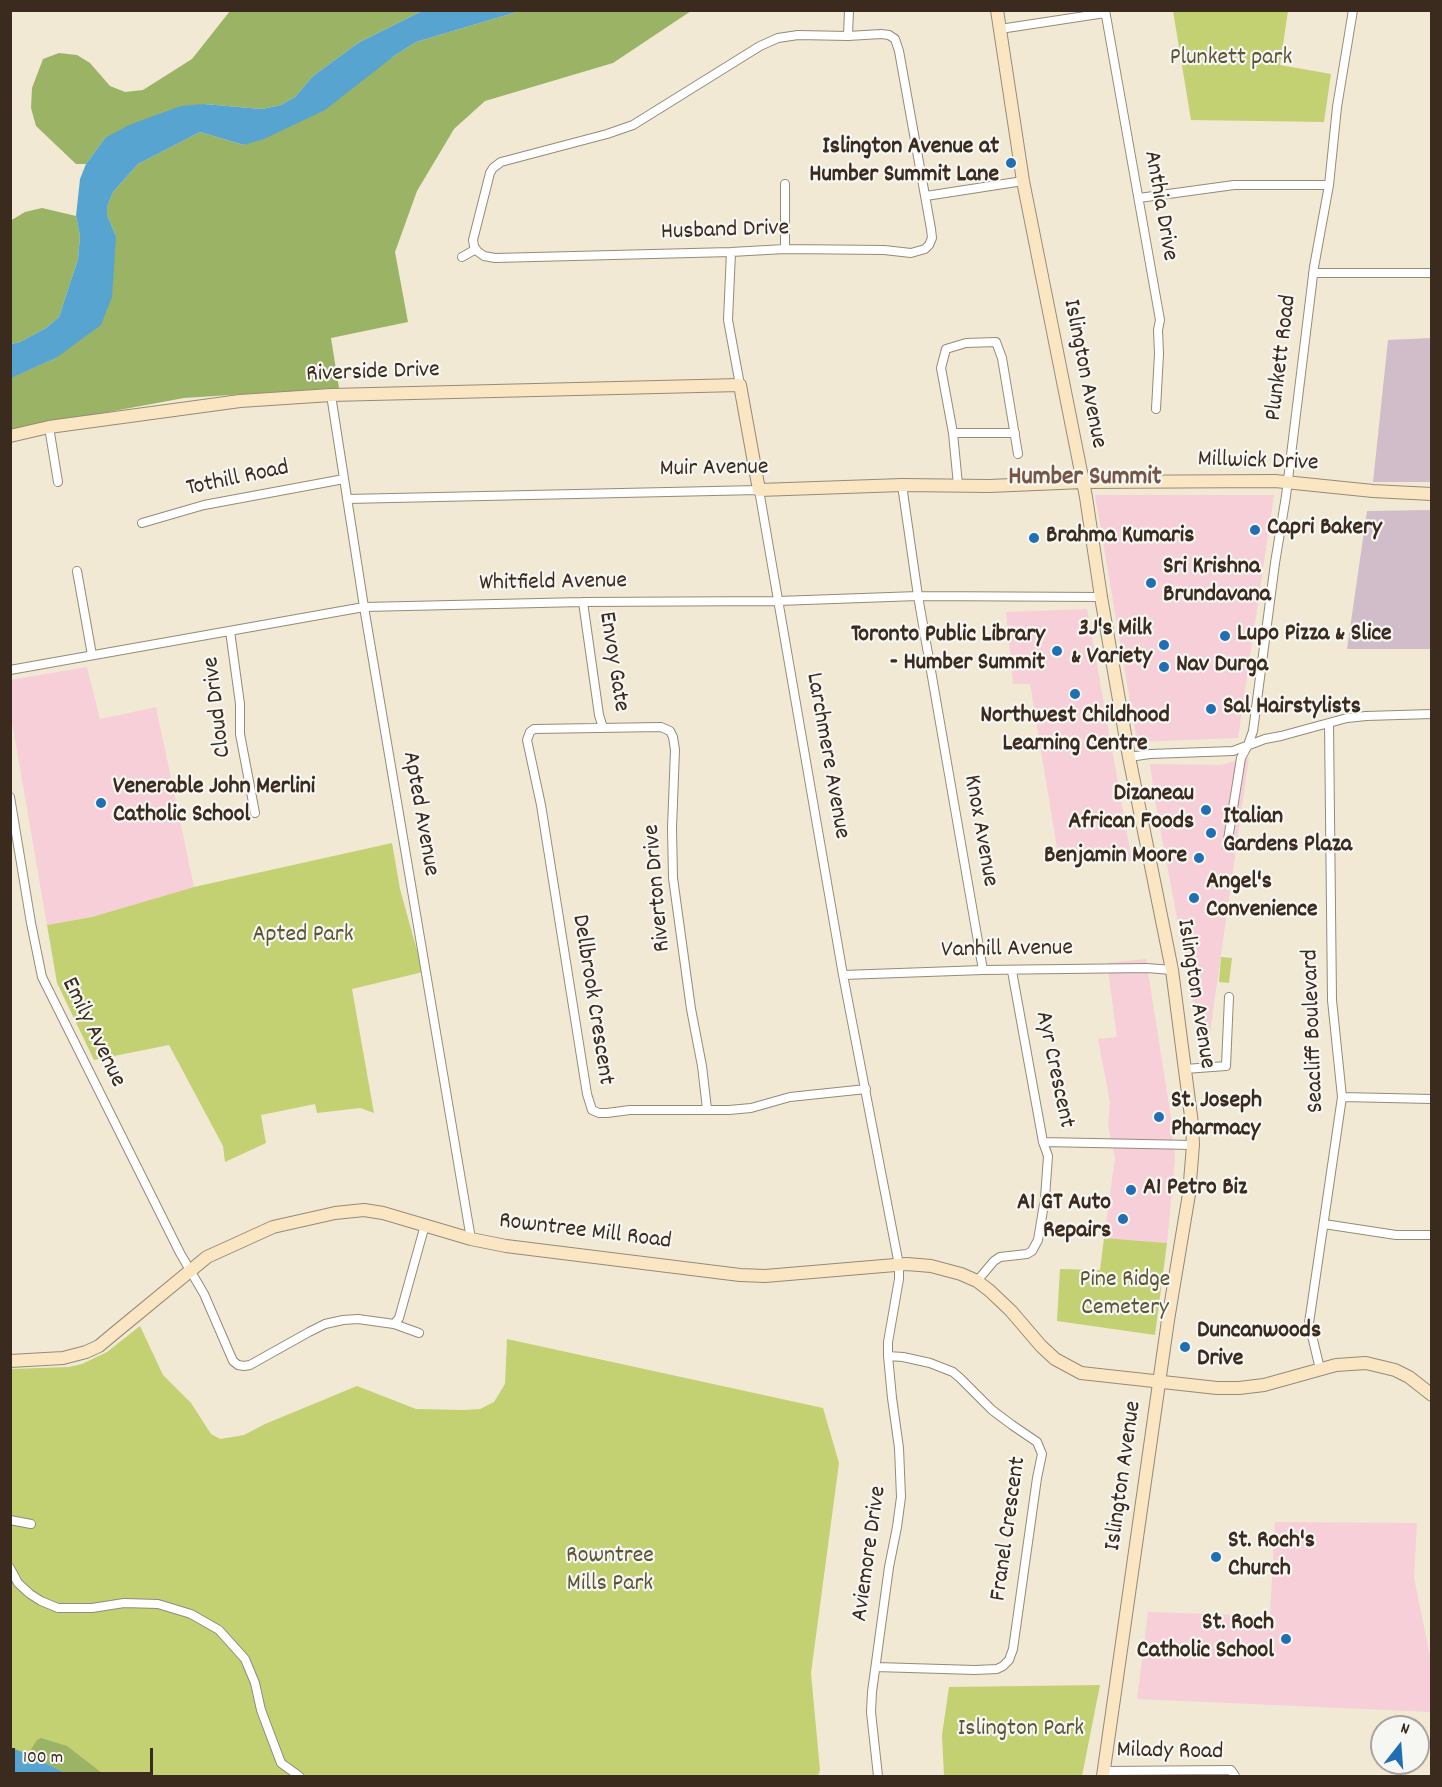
<!DOCTYPE html>
<html>
<head>
<meta charset="utf-8">
<style>
	body { margin:0 }
	#map { position:relative; width:1442px; height:1787px; overflow:hidden; background:#f1e9d4; font-family:Dekko,sans-serif }
	canvas { display:block }
	.frame { position:absolute; inset:0; border:12px solid #3b2a1e; pointer-events:none }
	.north { position:absolute; left:1370px; top:1715px; width:60px; height:60px; box-sizing:border-box; background:#f6f6f2; border:2px solid #aba49d; border-radius:50%; rotate:17deg; font-size:16px; font-weight:700; line-height:24px; text-align:center; color:#3b2a1e }
	.north::after { content:''; display:block; margin:auto; width:21px; height:27px; background:#1f6fb2; clip-path:polygon(50% 0,100% 100%,50% 72%,0 100%) }
	.scale { position:absolute; left:12px; top:1748px; width:141px; height:27px; box-sizing:border-box; border:3px solid #3b2a1e; border-top:0; padding-left:8px; font-size:18px; line-height:21px; white-space:nowrap; color:#3b2a1e; -webkit-text-stroke:4px #f6f6f2; paint-order:stroke }
</style>
</head>
<body>
<div id="map">
<canvas width="1442" height="1787"></canvas>
<div class="frame"></div>
<div class="north">N</div>
<div class="scale">100 m</div>
</div>
<script>
const context = document.querySelector('canvas').getContext('2d');
context.lineJoin = 'round';
function fill(path, color) { context.fillStyle = color; context.fill(path, 'evenodd'); }
const shape = rows => new Path2D(rows.map(r => 'M' + r).join(''));
function stroke(path, color, width, dash) { context.strokeStyle = color; context.lineWidth = width; context.lineCap = dash ? 'butt' : 'round'; context.setLineDash(dash || []); context.stroke(path); }
function write(font, color, halo, rows, align = 'center') {
  context.font = font + ' Dekko,sans-serif'; context.lineWidth = 4.5; context.setLineDash([]); context.textBaseline = 'middle'; context.strokeStyle = halo; context.fillStyle = color; for (const [text, x, y, turn = 0] of rows) {
    context.save(); context.translate(x, y); context.rotate((+turn || 0) * Math.PI / 180); context.textAlign = isNaN(turn) ? turn : align; if (halo) context.strokeText(text, 0, 0); context.fillText(text, 0, 0); context.restore();
  }
}
fill(shape([
	[1095,495,1274,495,1238,738,1137,742],
	[1087,609,1132,861,1059,860,1030,684,1013,684,1006,612],
	[87,667,100,719,156,707,194,887,92,917,47,925,11,716,10,680],
	[1249,757,1208,1047,1201,1046,1156,806,1150,764,1221,765],
	[1146,959,1172,1124,1175,1159,1167,1243,1104,1238,1115,1158,1108,1125,1110,1102,1098,1039,1117,1037,1107,963],
	[1275,1522,1417,1523,1414,1578,1431,1661,1431,1712,1137,1699,1148,1612,1270,1616]
]), '#f6cfd8');
fill(shape([
	[1431,338,1431,482,1373,482,1388,340],
	[1431,510,1431,649,1347,649,1367,511]
]), '#d1bdca');
fill(shape([
	[1173,11,1288,11,1280,65,1331,74,1324,122,1191,120],
	[392,843,400,889,423,972,352,989,374,1113,360,1108,317,1113,315,1104,261,1115,266,1143,225,1162,223,1146,169,1045,94,1060,57,983,47,925,92,917,194,887],
	[1221,957,1232,958,1229,983,1219,982],
	[1104,1238,1167,1243,1155,1335,1057,1321,1060,1269,1100,1270],
	[140,1326,163,1375,191,1403,211,1434,220,1439,244,1435,265,1424,357,1386,416,1409,465,1410,480,1409,494,1402,505,1384,507,1339,823,1408,839,1463,811,1673,820,1770,818,1776,11,1776,10,1369,69,1367,82,1364,107,1352],
	[1100,1685,1082,1776,944,1776,942,1735,949,1687]
]), '#c3d173');
fill(shape([
	[230,11,422,11,358,43,313,76,295,97,281,105,262,109,204,104,105,138,86,164,76,164,36,126,31,108,32,88,43,59,59,53,77,55,90,63,110,86,125,92,143,90,192,59],
	[520,11,691,11,613,63,485,101,454,129,417,191,395,252,408,322,331,338,339,388,184,398,11,430,10,378,56,358,116,236,107,215,107,207,113,192,138,164,200,132,244,145,394,56,416,42],
	[42,208,76,216,80,236,78,259,59,317,46,328,20,342,11,344,10,221,25,212],
	[41,1738,67,1746,102,1773,113,1776,71,1776,28,1754,37,1740]
]), '#9ab365');
fill(shape([
	[422,11,520,11,416,42,394,56,325,110,264,139,244,145,200,132,138,164,113,192,107,207,107,215,116,236,115,253,112,297,101,325,56,358,11,378,11,344,20,342,46,328,59,317,78,259,80,236,76,216,80,179,86,164,105,138,129,125,181,106,204,104,262,109,281,105,295,97,313,76,358,43],
	[11,1748,23,1752,71,1776,11,1776]
]), '#58a4d1');
const street = shape([
	[1105,10,1160,320,1158,330,1159,354,1156,409],
	[1000,29,1105,13],
	[881,34,889,35,895,39,899,51,931,229,932,238,929,245,925,249,911,253,884,250,785,249,731,252,495,258,484,256,477,251,474,246,473,240,490,173,493,168,501,162,607,134,633,125,760,46,778,38,798,35,848,36,881,34],
	[848,36,849,10],
	[785,184,785,249],
	[926,196,1023,181],
	[1139,198,1234,185,1329,185],
	[731,252,728,320,740,385],
	[462,257,476,249],
	[1313,273,1432,273],
	[331,395,364,607,471,1239],
	[49,427,58,482],
	[953,433,1015,433],
	[902,485,918,596,983,970],
	[958,485,953,433,941,368,946,349,966,343,996,342,1002,358,1018,454],
	[347,499,759,490,843,975,899,1265,899,1279,888,1342,888,1356,892,1398,899,1448,901,1497,897,1527,889,1567,872,1692,871,1712,878,1776],
	[142,523,204,505,344,479],
	[77,571,92,655],
	[583,602,599,715,603,728],
	[230,631,240,704,240,734,255,813],
	[10,670,364,607,583,602,778,601,918,596,1101,597],
	[1129,757,1150,754,1233,751,1265,739,1281,736,1347,718,1366,716,1432,714],
	[10,797,31,923,42,977,180,1253,204,1294,233,1361,238,1365,244,1366,250,1365,309,1332,325,1324,343,1320,358,1319,394,1324,419,1333],
	[1227,846,1241,758,1248,745,1253,731,1275,563,1286,496,1314,267,1329,185,1337,107,1353,10],
	[843,975,983,970,1147,968,1172,970],
	[1185,1069,1226,1066,1229,997],
	[1342,1097,1432,1099],
	[707,1109,702,1066,691,1009,673,878,672,828,675,750,673,737,670,731,661,727,534,729,530,732,527,740,541,805,587,1094,592,1110,599,1113,607,1113,630,1110,729,1110,751,1108,790,1097,866,1089],
	[1043,1142,1193,1145],
	[1324,1224,1396,1235,1432,1235],
	[977,1281,994,1261,1000,1257,1027,1254,1032,1251,1038,1240,1045,1198,1048,1156,1043,1142,1012,971],
	[394,1324,399,1318,425,1225],
	[1320,1369,1309,1323,1342,1097,1332,1000,1329,723],
	[10,1520,31,1524],
	[10,1568,18,1583,30,1594,41,1601,58,1608,92,1608,124,1603,158,1604,191,1614,219,1630,245,1659,255,1683,261,1710,281,1763,299,1776],
	[876,1667,975,1670,997,1669,1003,1666,1009,1660,1013,1649,1037,1478,1042,1454,1037,1442,1012,1425,992,1410,960,1378,953,1372,930,1363,903,1357,888,1356],
	[1104,1771,1231,1770,1235,1776]
]);
const secondary = shape([
	[997,10,1023,181,1086,497,1101,597,1129,757,1172,970,1192,1124,1193,1145,1189,1194,1168,1320,1103,1776],
	[10,436,49,427,240,401,331,395,740,385,759,490,902,485,989,486,1083,482,1275,481,1373,491,1432,494],
	[10,1361,63,1358,86,1352,99,1346,117,1331,207,1257,273,1227,335,1213,364,1210,383,1213,471,1239,506,1246,740,1275,765,1276,907,1264,931,1266,961,1274,977,1281,990,1291,1011,1311,1041,1346,1055,1359,1081,1373,1217,1388,1239,1388,1264,1385,1336,1365,1366,1363,1395,1370,1409,1377,1432,1395]
]);
stroke(street, '#968a79', 10);
stroke(secondary, '#968a79', 14);
stroke(street, '#fff', 8);
stroke(secondary, '#fbe6c3', 12);
for (const [x, y, r, color] of [
	[1011,163,6,"#1f6fb2"],
	[1255,530,6,"#1f6fb2"],
	[1034,538,6,"#1f6fb2"],
	[1151,583,6,"#1f6fb2"],
	[1225,636,6,"#1f6fb2"],
	[1164,645,6,"#1f6fb2"],
	[1057,651,6,"#1f6fb2"],
	[1164,667,6,"#1f6fb2"],
	[1075,694,6,"#1f6fb2"],
	[1211,709,6,"#1f6fb2"],
	[101,803,6,"#1f6fb2"],
	[1206,810,6,"#1f6fb2"],
	[1211,833,6,"#1f6fb2"],
	[1199,858,6,"#1f6fb2"],
	[1194,898,6,"#1f6fb2"],
	[1159,1117,6,"#1f6fb2"],
	[1131,1190,6,"#1f6fb2"],
	[1123,1219,6,"#1f6fb2"],
	[1185,1347,6,"#1f6fb2"],
	[1216,1557,6,"#1f6fb2"],
	[1286,1639,6,"#1f6fb2"]
]) { const dot = new Path2D(); dot.arc(x, y, r, 0, 2 * Math.PI); context.fillStyle = color; context.fill(dot); stroke(dot, '#f6f6f2', 2); }
write('24px', '#5d5433', '#f6f6f2', [
	["Plunkett park",1231,60],
	["Apted Park",303,937],
	["Pine Ridge",1125,1282],
	["Cemetery",1125,1310],
	["Rowntree",610,1558],
	["Mills Park",610,1586],
	["Islington Park",1021,1731]
]);
write('bold 24px', '#3b2a1e', '#f6f6f2', [
	["Islington Avenue at",999,149,"right"],
	["Humber Summit Lane",999,177,"right"],
	["Capri Bakery",1267,530],
	["Brahma Kumaris",1046,538],
	["Sri Krishna",1163,569],
	["Brundavana",1163,597],
	["3J's Milk",1152,631,"right"],
	["& Variety",1152,659,"right"],
	["Lupo Pizza & Slice",1237,636],
	["Toronto Public Library",1045,637,"right"],
	["- Humber Summit",1045,665,"right"],
	["Nav Durga",1176,667],
	["Sal Hairstylists",1223,709],
	["Northwest Childhood",1075,718,"center"],
	["Learning Centre",1075,746,"center"],
	["Venerable John Merlini",113,789],
	["Catholic School",113,817],
	["Dizaneau",1194,796,"right"],
	["African Foods",1194,824,"right"],
	["Italian",1223,819],
	["Gardens Plaza",1223,847],
	["Benjamin Moore",1187,858,"right"],
	["Angel's",1206,884],
	["Convenience",1206,912],
	["St. Joseph",1171,1103],
	["Pharmacy",1171,1131],
	["A1 Petro Biz",1143,1190],
	["A1 GT Auto",1111,1205,"right"],
	["Repairs",1111,1233,"right"],
	["Duncanwoods",1197,1333],
	["Drive",1197,1361],
	["St. Roch's",1228,1543],
	["Church",1228,1571],
	["St. Roch",1274,1625,"right"],
	["Catholic School",1274,1653,"right"]
], 'left');
write('24px', '#3b2a1e', '#f6f6f2', [
	["Anthia Drive",1159,206,80],
	["Husband Drive",725,232,-2],
	["Plunkett Road",1283,358,-83],
	["Riverside Drive",373,374,-2],
	["Islington Avenue",1083,374,79],
	["Millwick Drive",1258,463,2],
	["Muir Avenue",714,470,-1],
	["Tothill Road",238,480,-12],
	["Whitfield Avenue",553,584,-1],
	["Envoy Gate",612,662,81],
	["Cloud Drive",219,707,-97],
	["Larchmere Avenue",826,756,80],
	["Apted Avenue",419,814,80],
	["Knox Avenue",979,831,80],
	["Riverton Drive",659,888,-95],
	["Vanhill Avenue",1007,951,-1],
	["Islington Avenue",1194,994,81],
	["Dellbrook Crescent",591,1000,81],
	["Seacliff Boulevard",1315,1031,-92],
	["Emily Avenue",92,1033,64],
	["Ayr Crescent",1053,1070,78],
	["Rowntree Mill Road",585,1233,7],
	["Islington Avenue",1125,1476,-82],
	["Franel Crescent",1010,1529,-82],
	["Aviemore Drive",871,1554,-82],
	["Milady Road",1170,1753,1]
]);
write('bold 26px', '#775646', '#f6f6f2', [
	["Humber Summit",1085,479]
]);
</script>
</body>
</html>
